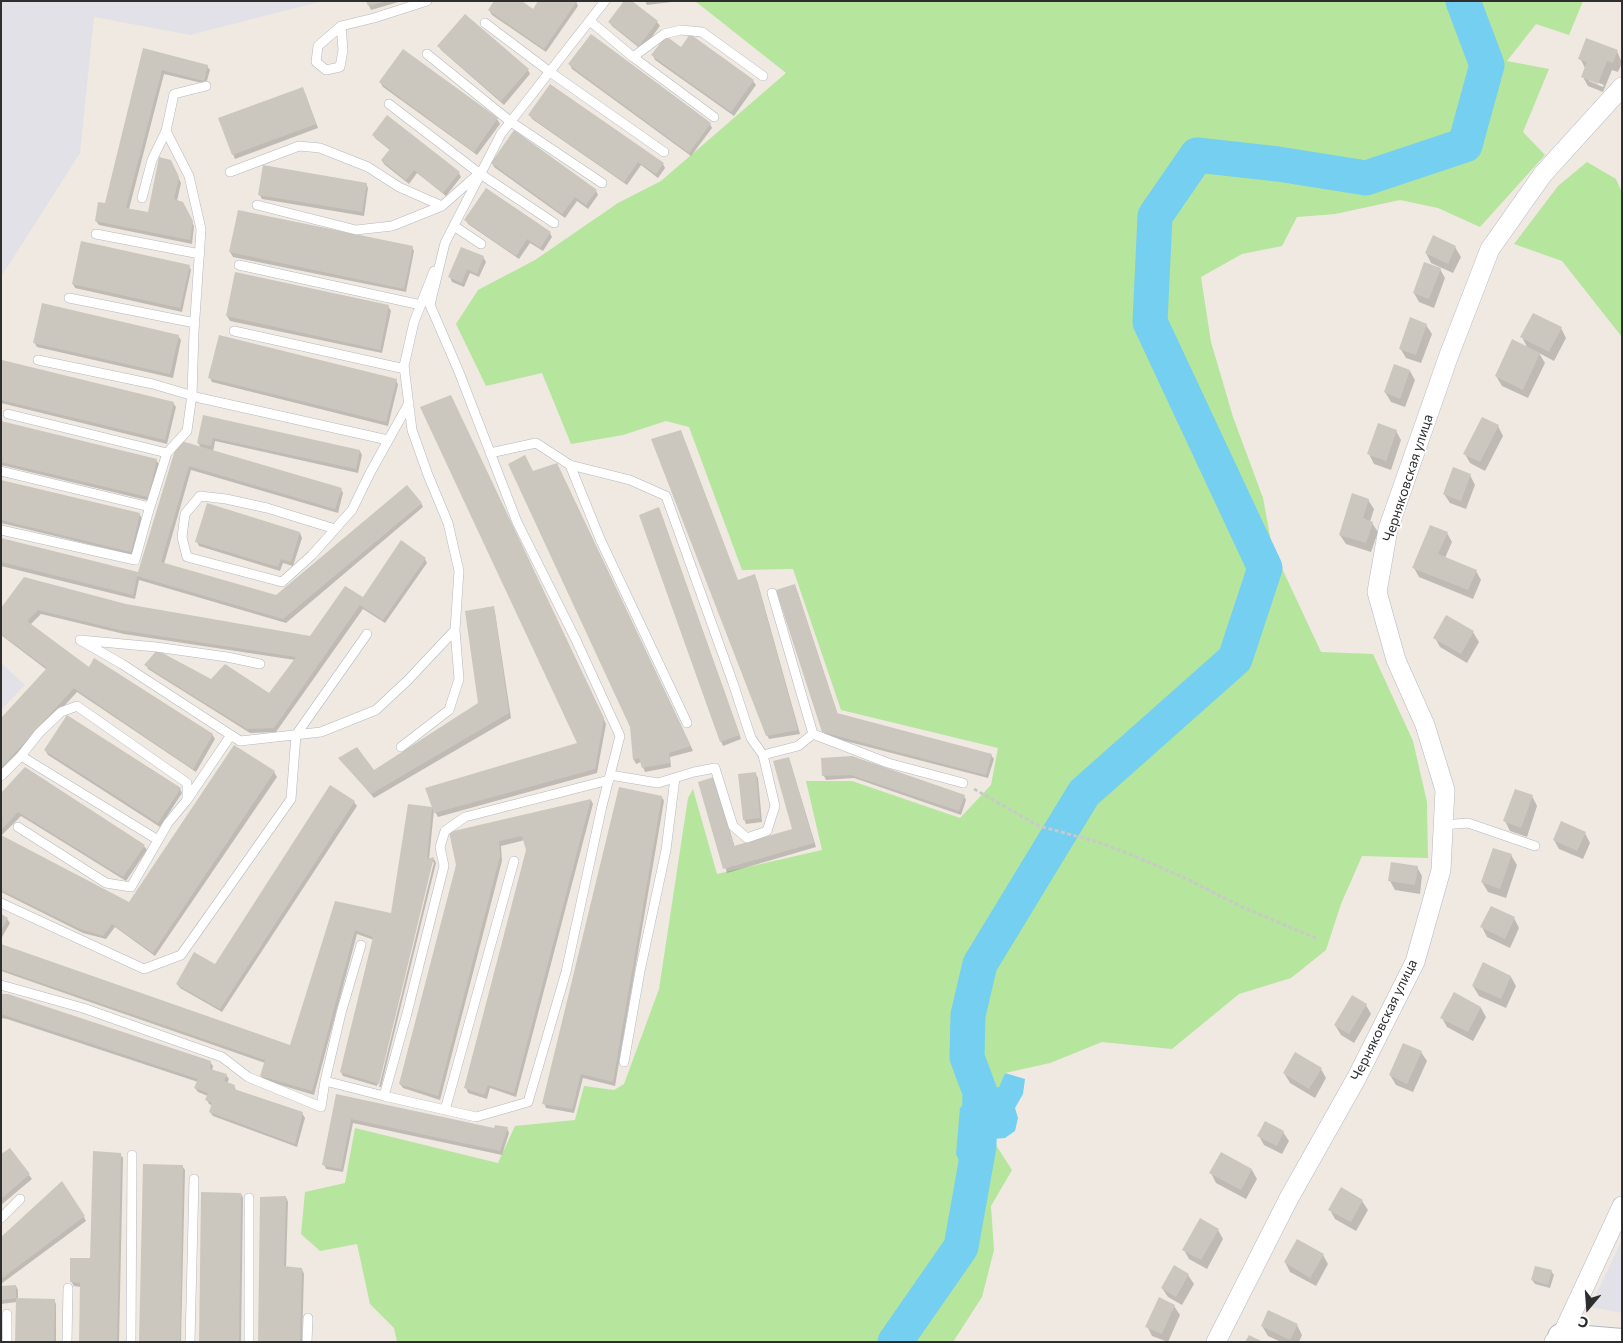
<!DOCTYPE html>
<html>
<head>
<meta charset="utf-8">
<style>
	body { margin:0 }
	#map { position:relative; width:1623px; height:1343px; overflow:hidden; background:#efe9e1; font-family:Commissioner,sans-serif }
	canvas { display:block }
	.frame { position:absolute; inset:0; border:2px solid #2e2e2e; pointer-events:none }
	.north { position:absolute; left:1563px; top:1283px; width:50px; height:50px; -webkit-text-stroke:4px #fff; paint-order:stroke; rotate:198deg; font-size:14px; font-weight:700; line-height:20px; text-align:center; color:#2e2e2e }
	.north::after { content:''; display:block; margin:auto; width:18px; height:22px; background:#2e2e2e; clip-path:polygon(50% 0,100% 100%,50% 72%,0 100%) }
</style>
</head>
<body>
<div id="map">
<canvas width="1623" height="1343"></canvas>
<div class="frame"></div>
<div class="north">С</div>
</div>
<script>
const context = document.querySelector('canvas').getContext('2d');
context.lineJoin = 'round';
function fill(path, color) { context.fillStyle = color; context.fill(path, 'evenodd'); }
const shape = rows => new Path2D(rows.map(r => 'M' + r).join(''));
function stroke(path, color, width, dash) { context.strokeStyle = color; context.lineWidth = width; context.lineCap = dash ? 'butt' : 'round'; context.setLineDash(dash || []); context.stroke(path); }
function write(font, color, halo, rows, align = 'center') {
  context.font = font + ' Commissioner,sans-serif'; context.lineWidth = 4; context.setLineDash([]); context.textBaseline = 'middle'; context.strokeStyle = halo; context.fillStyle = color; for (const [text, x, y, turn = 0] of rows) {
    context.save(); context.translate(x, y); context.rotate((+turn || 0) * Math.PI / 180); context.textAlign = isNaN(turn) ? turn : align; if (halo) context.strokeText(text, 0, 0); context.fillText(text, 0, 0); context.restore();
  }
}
fill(shape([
	[1,1,323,1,190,35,94,17,80,153,1,277],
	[1,663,25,685,1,710],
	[1622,1240,1622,1313,1590,1307]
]), '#e3e1e8');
fill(shape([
	[695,1,1583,1,1569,35,1536,24,1507,61,1549,69,1523,132,1545,155,1480,227,1438,208,1400,200,1335,214,1297,217,1282,246,1242,254,1201,277,1211,342,1233,417,1263,498,1272,547,1321,652,1373,654,1413,741,1427,802,1428,858,1362,856,1341,904,1326,950,1291,978,1239,994,1172,1049,1102,1042,1050,1063,1005,1073,999,1087,985,1088,973,1094,960,1108,974,1136,992,1139,1012,1170,991,1206,994,1250,982,1297,953,1342,397,1342,394,1328,370,1304,357,1244,320,1251,301,1234,305,1192,345,1183,355,1128,498,1163,515,1126,575,1120,584,1086,614,1090,624,1084,659,989,688,798,693,789,717,874,822,850,806,781,852,781,960,818,991,785,998,748,841,710,793,569,742,570,689,427,666,421,623,435,571,444,542,373,486,386,456,324,478,290,535,260,618,203,661,181,786,73],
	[1587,162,1616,179,1622,193,1622,337,1562,261,1514,244,1558,186]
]), '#b6e59e');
fill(shape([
	[1005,1073,1025,1079,1023,1094,1015,1108,1018,1118,1015,1131,1005,1138,992,1139,974,1136,978,1153,979,1174,968,1179,956,1154,960,1108,973,1094,985,1088,999,1087]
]), '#75cff0');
fill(shape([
	[367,1,402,1,371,10],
	[576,1,578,6,546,52,492,15,489,10,533,10],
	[630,1,657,22,660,26,642,50,612,26,609,22],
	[645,1,680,1,647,5],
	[690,36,753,81,756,85,734,116,655,60,653,55,682,49],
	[439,46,528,70,530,74,504,105,441,50],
	[144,50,207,66,210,70,206,84,164,74,129,209,149,214,173,166,181,183,177,201,182,203,194,226,192,244,99,225,96,221,106,205],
	[403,51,497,119,500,124,477,155,383,87,380,82],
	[1617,51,1622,63,1618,72,1612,70,1603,92,1588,86,1583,77,1585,68,1580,58],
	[1589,79,1604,85,1603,87,1589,81],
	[570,65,710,124,712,128,691,156,572,69],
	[305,93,318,128,235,159,233,154],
	[530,115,663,164,665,168,658,178,641,165,627,185,532,119],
	[373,135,459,173,461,177,446,196,417,173,409,184,385,165,382,161,390,150,376,139],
	[492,163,596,191,598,195,588,209,577,201,565,218,494,167],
	[366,184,368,188,364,216,262,199,259,194],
	[466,220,550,233,552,237,543,251,530,243,519,259,468,224],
	[412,247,414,251,406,292,233,257,230,252],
	[1455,247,1461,257,1453,273,1431,263,1426,253],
	[483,257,486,262,479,277,470,273,464,287,452,282,450,277],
	[189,266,191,270,182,312,75,288,73,284],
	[1440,269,1445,278,1434,308,1419,302,1414,293],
	[388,306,391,311,382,353,230,321,227,316],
	[1426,325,1432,334,1421,363,1406,358,1400,348],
	[1561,328,1566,338,1554,361,1539,353,1545,363,1528,398,1502,386,1496,376,1528,349,1522,337],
	[178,336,181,340,173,378,37,347,34,342],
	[3,361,173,403,176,407,167,444,1,403,1,369],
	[1410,371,1415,380,1405,407,1391,402,1385,392],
	[210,378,396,380,398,385,388,426,212,382],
	[453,401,606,724,597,773,438,817,434,810,429,860,434,859,436,863,381,1087,379,1087,434,862,432,862,377,1086,343,1076,341,1072,374,940,357,934,314,1095,264,1080,261,1076,265,1063,1,971,1,945,291,1046,336,902,392,915,409,805,434,808,578,744],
	[204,417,360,451,362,455,358,473,215,441,213,452,341,489,343,493,338,513,191,470,164,564,276,597,421,503,423,507,286,623,139,580,135,599,1,566,1,540,139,574,178,442,201,448,198,443],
	[1,422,156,460,159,464,150,501,1,465],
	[1498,426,1503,436,1485,471,1470,463,1465,454],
	[1396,431,1401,440,1391,470,1374,464,1369,454],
	[559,468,693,751,670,757,671,767,645,772,641,762,636,764,634,760,631,727,533,473],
	[1470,475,1475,485,1466,509,1450,503,1444,494],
	[1,481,140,515,142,519,133,555,1,523],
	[1368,500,1374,509,1370,522,1372,523,1378,532,1371,552,1346,544,1340,535],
	[661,513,741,739,723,746,721,741],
	[300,533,302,538,293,566,283,563,280,571,199,546,197,542],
	[1447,533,1452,542,1445,558,1476,571,1481,580,1473,599,1419,577,1414,568],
	[425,559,427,563,385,623,363,609,276,732,250,733,148,669,146,665,270,694,295,660,124,634,41,614,30,625,89,668,212,734,215,739,196,772,77,692,1,775,1,720,47,670,1,635,1,610,126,606,310,638,363,598],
	[754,576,757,580,800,734,769,739,767,735,738,581],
	[797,590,838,715,991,755,994,759,988,778,826,736,823,731],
	[493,607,495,612,511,718,374,798,340,759,374,772,479,704],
	[1447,617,1473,632,1479,642,1467,663,1440,647,1435,638],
	[235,747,274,772,277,777,155,956,115,927,106,939,83,933,1,892,1,837,129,904],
	[45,750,180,789,182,793,160,827,48,755],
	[789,758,816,847,727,873,699,783,716,783,735,848,794,830],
	[823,759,964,796,966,800,961,815,854,778,826,780,824,776],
	[755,773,758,778,762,822,746,824,744,819],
	[1,795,144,846,147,850,126,881,21,816,1,836],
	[1532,796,1537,806,1527,837,1510,831,1505,821],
	[662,797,664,801,615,1086,583,1078,574,1113,546,1108,544,1103],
	[591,800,593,804,516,1097,490,1088,487,1099,468,1093,466,1088,528,850,525,840,501,846,502,861,440,1100,403,1088,400,1084,457,865,451,833],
	[354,802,357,806,222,1012,180,988,177,984,215,966],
	[1585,833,1590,843,1583,859,1559,849,1554,840],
	[1511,855,1517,865,1506,898,1488,892,1482,882],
	[1417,867,1422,876,1420,894,1395,890,1390,881],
	[1,915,7,919,10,923,1,939],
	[1514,918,1519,928,1510,948,1487,937,1482,927],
	[1511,977,1516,986,1506,1008,1479,996,1473,986],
	[1,995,210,1062,213,1066,212,1071,226,1075,229,1079,227,1084,234,1086,236,1090,302,1113,305,1118,297,1147,213,1116,210,1112,213,1106,209,1104,207,1100,208,1096,198,1092,195,1088,198,1082,7,1019,1,1018],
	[1366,1005,1371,1014,1354,1043,1341,1035,1335,1025],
	[1481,1008,1486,1017,1473,1041,1447,1027,1442,1018],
	[1421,1052,1427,1061,1413,1092,1396,1085,1390,1075],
	[1321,1069,1326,1078,1315,1098,1290,1083,1284,1073],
	[337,1096,495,1130,507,1128,509,1133,502,1155,353,1123,343,1172,326,1169,324,1164],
	[1283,1132,1289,1141,1282,1154,1264,1145,1259,1136],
	[9,1149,32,1179,1,1205,1,1156],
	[120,1154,123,1158,119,1342,80,1342,81,1287,74,1286,71,1281,91,1259],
	[182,1166,185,1170,181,1342,141,1342],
	[1252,1170,1257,1179,1246,1199,1216,1183,1211,1173],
	[241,1194,243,1198,241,1342,200,1342],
	[286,1197,288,1202,286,1268,302,1269,304,1274,302,1342,259,1342],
	[1362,1201,1368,1210,1356,1231,1335,1219,1330,1210],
	[84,1217,86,1221,1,1284,1,1238],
	[1218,1230,1223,1239,1207,1269,1189,1259,1184,1250],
	[1323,1255,1328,1264,1316,1286,1290,1272,1285,1262],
	[1551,1271,1554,1275,1550,1288,1535,1284,1532,1280],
	[1188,1275,1194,1284,1182,1305,1168,1297,1162,1288],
	[16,1286,18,1290,18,1299,54,1300,56,1304,56,1342,16,1342,17,1302,1,1304,1,1287],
	[1174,1306,1180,1315,1168,1342,1152,1336,1147,1326],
	[1297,1325,1302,1335,1299,1342,1281,1342,1268,1336,1262,1326]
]), '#0003');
stroke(shape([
	[895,1342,961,1247,979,1146,980,1092,967,1057,968,1015,980,964,1084,793,1235,659,1265,568,1150,322,1155,216,1197,155,1278,164,1366,178,1465,145,1487,65,1463,1]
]), '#75cff0', 35);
fill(shape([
	[366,1,384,1,384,2,368,6],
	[494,1,522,1,533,9,538,1,577,1,544,49,488,10],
	[624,1,632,1,658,21,639,46,608,22],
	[465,14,529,69,501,101,437,46],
	[591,34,711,123,689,153,568,64],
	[690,34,754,80,731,112,651,55,666,36,681,47],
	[1586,38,1618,50,1613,63,1607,61,1598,84,1581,77,1587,62,1578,59],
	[143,48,208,65,204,81,162,70,126,208,148,212,159,157,171,160,179,177,174,199,183,202,193,221,190,240,95,221,98,202,105,203],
	[403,49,498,118,474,152,379,82],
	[550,84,664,163,656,174,638,162,624,182,528,115],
	[303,87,316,124,232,155,218,118],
	[387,115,460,172,443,193,414,170,406,180,381,160,390,149,372,135],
	[514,130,597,190,586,205,575,197,562,214,491,163],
	[263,165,367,183,362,212,258,195],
	[486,188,551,232,540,248,527,239,516,256,464,220],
	[238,210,413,246,404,289,229,252],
	[1433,235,1456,246,1448,264,1425,253],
	[81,241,190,265,180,308,72,284],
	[461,247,484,256,477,274,467,269,462,283,448,277],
	[1424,262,1441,268,1429,299,1413,293],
	[235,272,389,305,380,350,226,316],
	[42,303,179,335,170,374,33,343],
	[1533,313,1562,327,1549,352,1520,337],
	[1410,317,1427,324,1416,355,1399,349],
	[219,335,397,379,386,422,208,378],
	[1512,339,1540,353,1523,390,1495,376],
	[2,360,174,402,165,440,1,400],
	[1394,364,1410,370,1400,399,1384,392],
	[451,395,604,718,595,769,434,813,425,788,577,743,420,407],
	[203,415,360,450,356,469,213,438,211,446,197,443],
	[1482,417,1499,425,1480,462,1463,454],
	[1,421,157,459,148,497,1,462],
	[1378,423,1397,430,1386,461,1367,454],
	[681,430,738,580,755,574,798,730,766,736,651,439],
	[178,440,342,488,335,509,189,466,161,562,276,595,407,485,422,503,283,619,137,576,133,595,1,562,1,538,138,572],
	[525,455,533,471,557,463,691,746,669,753,670,763,642,768,639,758,633,760,630,727,508,464],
	[1453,467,1471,474,1461,501,1443,494],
	[1,480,140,513,131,552,1,520],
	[1352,493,1369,499,1363,518,1373,522,1366,543,1339,535],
	[207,503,300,532,291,562,281,559,278,567,195,542],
	[659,507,740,735,720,742,639,515],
	[1430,525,1448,532,1438,554,1477,570,1468,590,1412,568],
	[401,540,426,558,383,620,360,605,274,728,247,729,144,665,157,650,211,679,225,664,269,693,296,657,120,630,38,610,27,621,89,667,94,658,213,734,193,769,74,688,1,768,1,718,47,668,1,634,1,608,24,577,126,604,310,636,345,586,363,597],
	[795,584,837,713,992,754,986,775,822,732,776,590],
	[494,606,509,713,371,794,338,758,357,747,374,770,478,703,465,611],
	[1446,615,1474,631,1461,654,1433,638],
	[67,715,181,788,158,823,44,750],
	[234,745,275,771,153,953,112,924,103,936,80,929,1,890,1,835,129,902],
	[852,756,965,795,959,811,851,775,822,776,821,758],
	[789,757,814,843,723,869,698,782,714,777,734,846,792,829,773,761],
	[25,767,145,845,123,877,18,812,1,830,1,793],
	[756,772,760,818,743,820,738,774],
	[330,785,355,801,220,1009,176,984,194,952,215,964],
	[619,787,662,796,613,1082,581,1074,572,1109,542,1104],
	[1515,789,1533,795,1521,828,1503,821],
	[591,799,514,1093,488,1085,484,1095,464,1088,526,850,522,836,499,841,500,856,438,1096,399,1084,456,865,449,832],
	[408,804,432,807,427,859,434,857,379,1084,340,1072,373,937,355,930,312,1091,260,1076,265,1060,1,969,1,944,290,1045,335,901,391,913],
	[1561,821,1586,832,1577,851,1553,840],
	[1493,848,1512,854,1500,889,1481,882],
	[1391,862,1418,866,1415,885,1388,881],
	[1491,906,1515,917,1505,939,1480,927],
	[1,914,8,918,1,931],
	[1483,962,1511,976,1501,999,1472,986],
	[1454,992,1481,1007,1468,1032,1440,1018],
	[1,994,8,994,211,1061,210,1069,227,1074,224,1081,235,1085,234,1089,303,1112,295,1144,209,1112,212,1103,205,1100,208,1093,194,1088,198,1079,1,1014],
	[1352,995,1367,1004,1349,1034,1334,1025],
	[1403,1043,1422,1051,1407,1084,1389,1075],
	[1295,1052,1322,1068,1309,1089,1283,1073],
	[336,1094,494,1128,495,1125,508,1127,500,1151,351,1119,341,1169,322,1165],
	[1265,1121,1284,1131,1277,1146,1257,1136],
	[10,1148,30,1174,1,1199,1,1154],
	[93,1151,121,1153,117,1342,79,1342,80,1283,70,1282,70,1258,90,1258],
	[1221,1152,1252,1169,1241,1190,1209,1173],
	[143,1164,183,1165,180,1342,139,1342],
	[62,1181,85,1216,1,1279,1,1237],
	[1341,1187,1363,1200,1351,1222,1328,1210],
	[201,1192,241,1193,239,1342,199,1342],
	[286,1196,284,1266,302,1268,300,1342,258,1342,260,1197],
	[1200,1218,1219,1229,1201,1260,1182,1250],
	[1297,1239,1324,1254,1310,1278,1284,1262],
	[1174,1265,1189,1274,1176,1297,1161,1288],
	[1535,1266,1552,1270,1548,1285,1531,1280],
	[16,1285,16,1298,55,1299,54,1342,15,1342,16,1298,1,1300,1,1286],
	[1159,1297,1175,1305,1162,1334,1145,1327],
	[1268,1310,1298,1324,1290,1340,1261,1326],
	[1249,1335,1263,1342,1245,1342]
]), '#cbc7bf');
const lane = shape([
	[590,21,633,57,664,34,681,30,702,32,763,76],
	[485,23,550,72,664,152],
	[341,26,343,50,340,67,326,70,316,62,318,46,341,26,374,18,427,1],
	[427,54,511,122,602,183],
	[633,57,714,117],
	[389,104,479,173,554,223],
	[230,172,299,146,320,148,368,167,399,187,442,206,477,175],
	[142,198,152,160,166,131],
	[257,205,356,230,392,226,442,206],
	[454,226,481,244],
	[96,234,200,254],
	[239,265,421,305],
	[69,298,195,323],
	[234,331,405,369],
	[38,360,153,384,200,398,388,440],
	[8,414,167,453,187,431,192,395,194,332,201,229,189,176,166,131,174,94,206,86],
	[490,453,536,443,570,465,600,539,687,723],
	[570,465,630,480,666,496,733,683,751,738,763,755,798,746,813,734,772,593],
	[1,471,150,507,167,453],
	[335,529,267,508,226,499,200,496,185,514,182,537,187,557,282,582,312,555,352,510,370,473,409,403],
	[1,530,135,560,150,506],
	[260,664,227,657,156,647,80,640,122,664,240,741,321,732,376,710,408,680,455,630],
	[813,734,888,763,963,783],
	[401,747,449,710,459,679,455,630,459,571,448,523,428,475,412,430,404,366,414,322,434,271],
	[21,756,158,840],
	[610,775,658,783,694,772,715,768,733,826,747,838,767,831,775,806,763,755],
	[1,776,21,756,39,733,61,712,77,706,187,783,187,800,168,823,131,887,106,883,18,827],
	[187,800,231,735],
	[1443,825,1468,823,1535,846],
	[1,903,144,969,181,955,291,799,296,735,367,634],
	[361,945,341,1013,325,1081,384,1096,476,1117,528,1102,566,972,602,806,620,736,576,640,517,522,459,372,430,305,445,243,501,134,605,1],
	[1,985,83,1008,222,1057,248,1077,321,1107,325,1081],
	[624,1062,640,971,666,850,675,778],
	[384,1096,406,1017,444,866,440,847,445,831,465,817,609,780],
	[445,1110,514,861],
	[1,1218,20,1199],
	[7,1342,7,1314],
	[67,1342,68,1288],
	[131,1342,132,1155],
	[190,1342,194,1179],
	[249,1342,249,1198],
	[307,1342,308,1318]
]);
const street = shape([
	[1216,1342,1289,1198,1356,1079,1415,962,1441,870,1445,790,1425,725,1396,660,1377,592,1388,529,1449,355,1490,249,1543,174,1622,87],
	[1554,1342,1561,1337,1622,1206]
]);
const secondary = shape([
	[1561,1337,1622,1342]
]);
stroke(lane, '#b4b7c1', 10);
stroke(street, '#b4b7c1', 20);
stroke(secondary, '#b4b7c1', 28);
stroke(shape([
	[974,789,1039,826,1098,842,1132,855,1185,878,1242,907,1316,938]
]), '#c9c9c9', 3, [4, 2.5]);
stroke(lane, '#fff', 9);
stroke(street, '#fff', 19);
stroke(secondary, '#fff', 26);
write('14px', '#2e2e2e', '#fff', [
	["Черняковская улица",1408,478,-72],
	["Черняковская улица",1384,1020,-64]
]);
</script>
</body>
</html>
